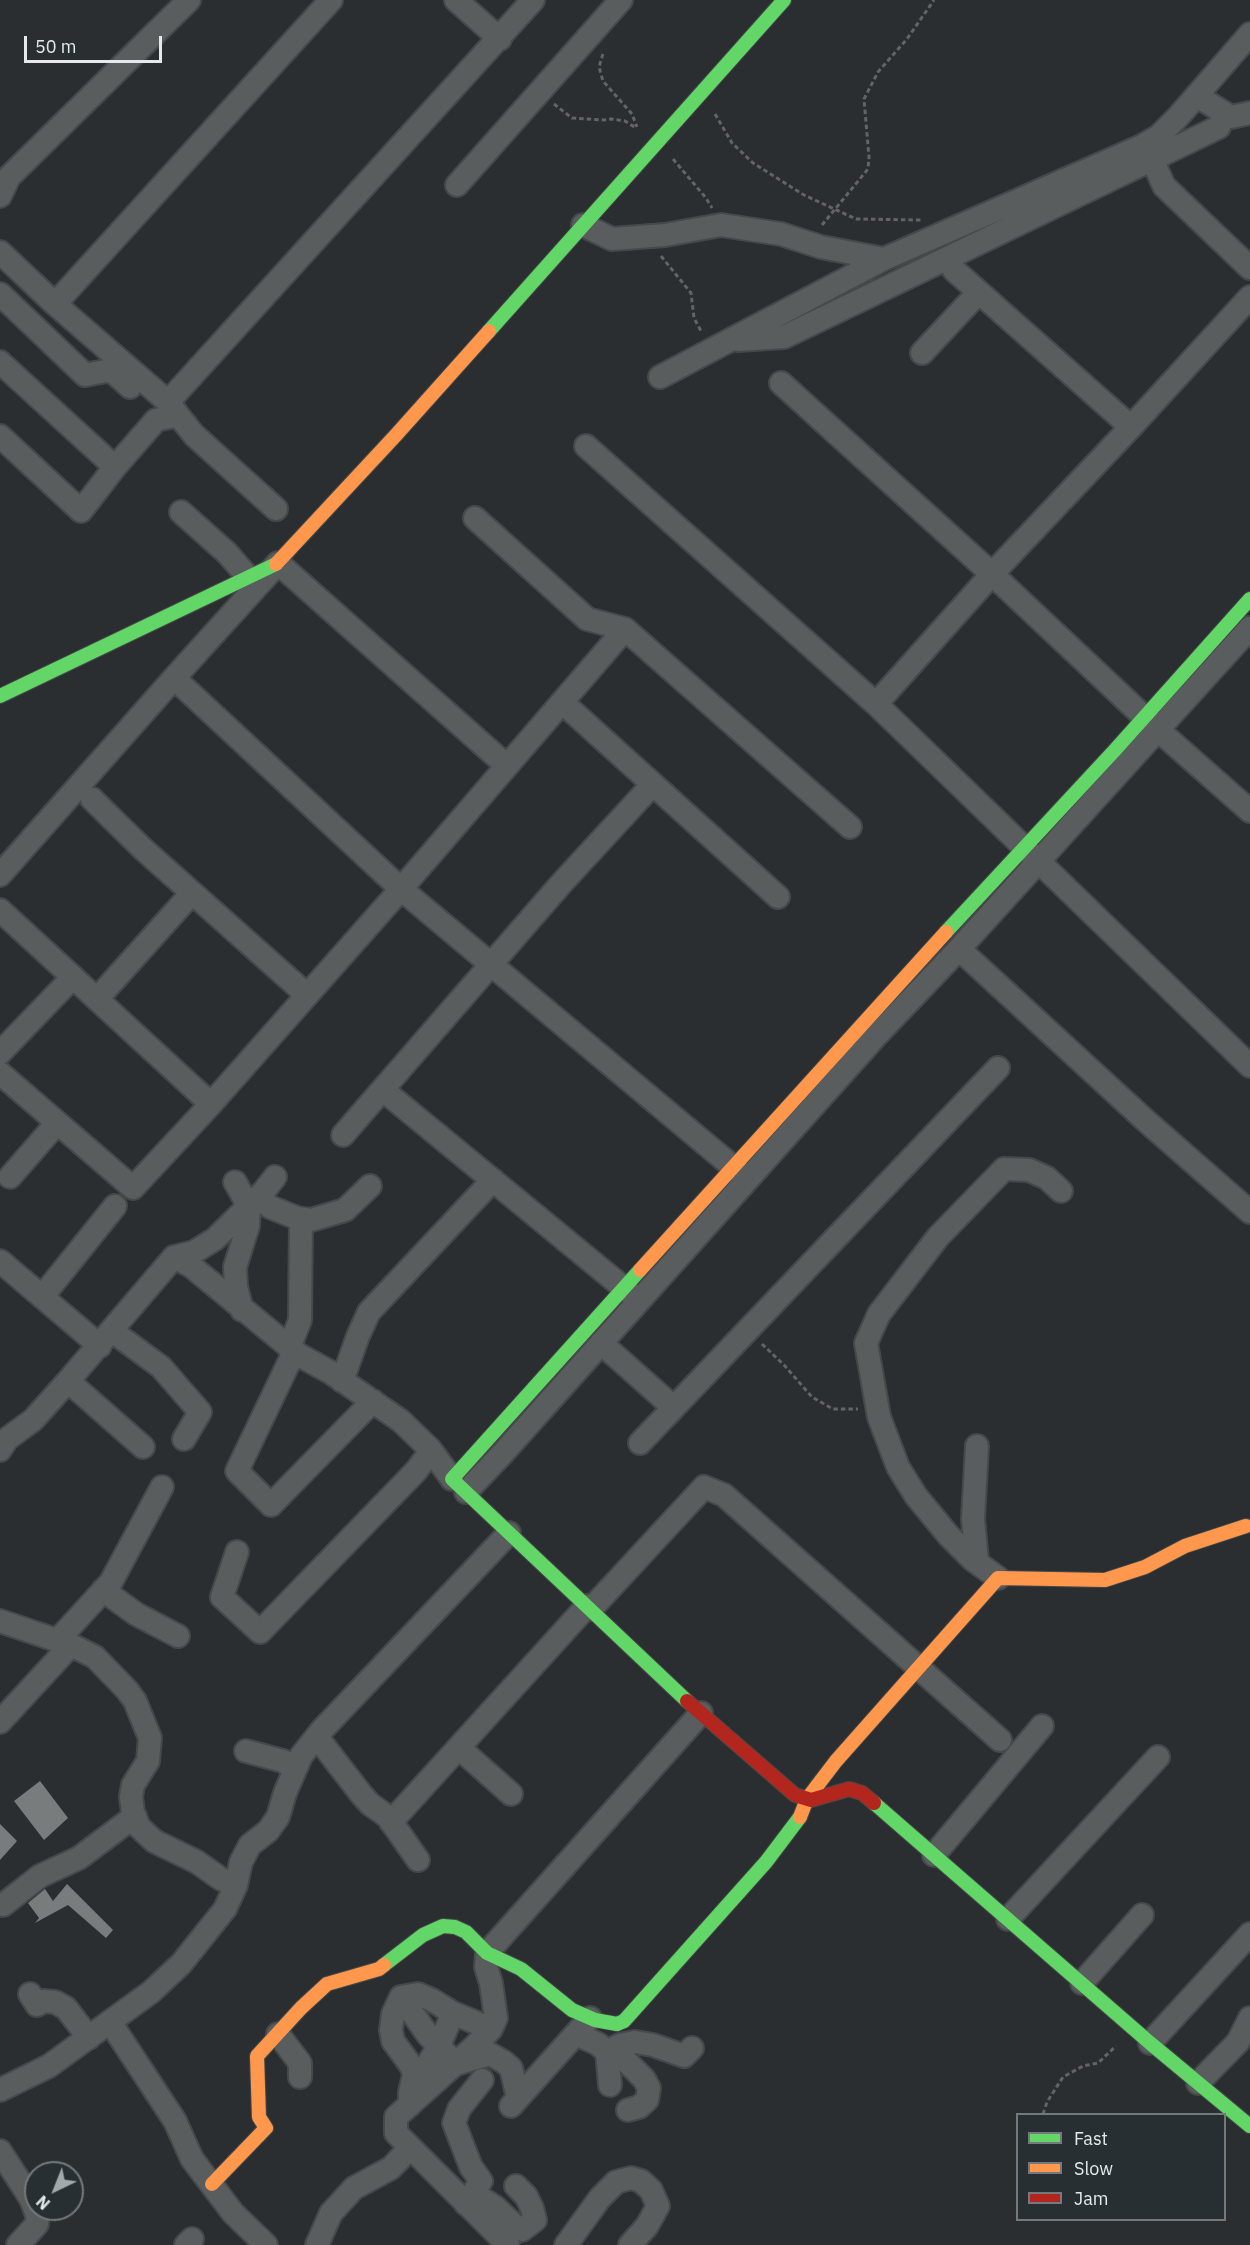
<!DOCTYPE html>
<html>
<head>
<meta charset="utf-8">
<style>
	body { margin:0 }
	#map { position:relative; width:1250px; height:2245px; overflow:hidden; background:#2a2e30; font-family:"IBM Plex Sans",sans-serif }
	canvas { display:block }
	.legend { position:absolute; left:1016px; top:2113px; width:210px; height:108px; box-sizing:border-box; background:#282f32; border:2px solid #73797c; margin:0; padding:8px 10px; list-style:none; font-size:18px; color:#e4e9eb }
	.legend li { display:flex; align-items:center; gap:12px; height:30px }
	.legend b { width:30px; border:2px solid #73797c }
	.north { position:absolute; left:24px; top:2161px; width:60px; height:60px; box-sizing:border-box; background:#282f32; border:2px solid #73797c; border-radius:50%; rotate:223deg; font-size:16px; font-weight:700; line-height:24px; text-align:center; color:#e4e9eb }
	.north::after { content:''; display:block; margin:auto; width:21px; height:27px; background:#a3a8aa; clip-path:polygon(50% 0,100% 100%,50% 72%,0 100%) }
	.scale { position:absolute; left:24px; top:36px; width:138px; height:27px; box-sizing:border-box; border:3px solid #e4e9eb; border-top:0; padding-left:8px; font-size:18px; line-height:21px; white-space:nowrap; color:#e4e9eb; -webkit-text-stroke:4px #282f32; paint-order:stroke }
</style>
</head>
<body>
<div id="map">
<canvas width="1250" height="2245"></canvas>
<ul class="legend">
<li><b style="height:8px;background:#63d668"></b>Fast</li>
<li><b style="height:8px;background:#ff974d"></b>Slow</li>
<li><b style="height:8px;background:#b3261e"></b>Jam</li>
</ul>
<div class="north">N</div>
<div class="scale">50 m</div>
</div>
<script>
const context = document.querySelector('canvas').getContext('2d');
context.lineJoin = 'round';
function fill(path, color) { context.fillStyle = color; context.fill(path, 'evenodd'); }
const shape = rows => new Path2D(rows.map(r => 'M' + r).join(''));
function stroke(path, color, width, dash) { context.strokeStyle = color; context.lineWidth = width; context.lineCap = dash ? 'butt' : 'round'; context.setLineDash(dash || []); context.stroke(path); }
fill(shape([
	[40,1781,68,1818,44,1840,14,1801],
	[0,1824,17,1841,0,1860],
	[67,1884,113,1930,106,1938,68,1905,35,1923,39,1918,28,1903,45,1889,53,1901]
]), '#787c7d');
const street = shape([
	[331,0,55,304,168,402,533,0],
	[456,0,500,39],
	[1197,96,1231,117,1250,113],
	[1152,159,1164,186,1250,268],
	[457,185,621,0],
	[0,196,9,177,189,0],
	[583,225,612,239,665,235,721,225,781,234,821,247,884,259,660,377],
	[0,252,55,304],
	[884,259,1142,146,1159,136,1178,117,1250,34],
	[954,270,1131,427],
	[0,294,85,375,111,370,130,387],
	[738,340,784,337,1219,127],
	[922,353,979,292],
	[0,362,115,467,156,420,178,415,168,402],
	[781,383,992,574,1157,729,1250,811],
	[178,415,194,435,276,509],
	[0,436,81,511,115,467],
	[586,446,876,704,1250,1066],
	[181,512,227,553,248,577],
	[475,518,587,619,625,629],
	[174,678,401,889,745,1177],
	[563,703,778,897],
	[876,704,992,574,1131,427,1250,297],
	[92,799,143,849,307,995],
	[0,875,174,678,278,563,507,766],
	[0,910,211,1104],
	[959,949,1145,1120,1250,1212],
	[97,999,192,893],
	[0,1053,73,977],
	[0,1073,133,1188,211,1104,401,889,625,629,850,827],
	[383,1090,636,1298],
	[343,1135,560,885,653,784],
	[10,1177,57,1123],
	[235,1182,249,1207,248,1226,235,1267,236,1287,242,1310],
	[258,1197,270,1207,297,1218,311,1220,345,1210,370,1186],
	[174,1257,191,1266,299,1355,330,1372,401,1421,430,1449,452,1479],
	[0,1261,100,1346],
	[42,1297,115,1206],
	[112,1331,161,1367,200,1412,184,1439],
	[601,1343,673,1407],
	[289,1348,300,1320,301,1219],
	[294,1352,237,1471,271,1505,373,1401],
	[68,1381,143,1447],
	[342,1381,358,1336,369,1312,493,1180],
	[640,1443,998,1068],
	[0,1450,7,1439,33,1420,68,1381,174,1257,194,1252,215,1239,264,1191,275,1177],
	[466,1492,503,1453,875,1037,959,949,1250,628],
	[237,1552,222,1597,260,1632,416,1471,431,1451],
	[977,1562,973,1519,977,1446],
	[998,1578,972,1559,949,1536,916,1496,898,1467,879,1417,866,1343,879,1314,938,1237,1004,1169,1029,1170,1047,1178,1061,1191],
	[103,1590,136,1614,178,1636],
	[591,1609,704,1487,724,1495,1000,1740],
	[0,1621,71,1645,95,1657,127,1690,135,1701,150,1738,148,1761,133,1785,131,1797,133,1812,139,1827,154,1841,197,1862,221,1879,236,1885],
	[57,1641,111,1582,162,1487],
	[0,1722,71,1645],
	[317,1737,361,1794,370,1804,388,1817,418,1860],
	[459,1748,511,1794],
	[246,1751,283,1761,295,1769],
	[391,1822,587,1606],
	[934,1855,1042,1726],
	[3,1905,40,1876,79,1858,135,1816],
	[1008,1919,1158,1757],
	[1082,1983,1142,1915],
	[30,1994,37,2005,43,2001,55,2002,66,2008,89,2038],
	[401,1997,428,2035,456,2064,490,2054,504,2062,511,2068,518,2098],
	[401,1997,393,2014,391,2030,393,2041,412,2067,414,2075,410,2092,410,2105],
	[401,1997,418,1994,432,2000,453,2013,491,2029],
	[110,2022,175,2121,192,2159,233,2213,266,2245],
	[278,2034,300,2063,300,2077],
	[576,2034,598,2044,607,2052,610,2085],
	[1150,2043,1250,1934],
	[607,2052,620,2045,635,2042,653,2045,684,2056,692,2048],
	[607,2052,626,2061,644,2079,649,2088,647,2100,639,2107,628,2110],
	[414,2075,426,2067,439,2046,453,2013],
	[1198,2083,1238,2042,1250,2018],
	[0,2090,49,2066,151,1992,181,1964,225,1909,236,1885,241,1862,250,1845,268,1831,278,1817,285,1793,301,1756,321,1731,509,1533],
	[511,2106,590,2018],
	[0,2151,31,2199,37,2215,37,2224,18,2245],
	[473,2193,495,2207,515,2226,522,2230,535,2220,532,2208,526,2196,516,2186],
	[466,2204,481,2181,471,2167,454,2123,459,2109,482,2080],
	[186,2245,192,2239],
	[317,2245,331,2213,354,2188,391,2168,410,2148],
	[508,2245,396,2133,396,2117,474,2047,491,2029,496,2018,491,1983,486,1967,487,1953,701,1713],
	[566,2245,600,2198,616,2182,631,2178,641,2181,651,2190,658,2206,647,2226,630,2245]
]);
const fast = shape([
	[489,331,784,0],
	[0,696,276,564],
	[946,932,1115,750,1250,599],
	[640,1270,452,1479,687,1701],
	[874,1803,1150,2043,1250,2126],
	[384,1965,423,1935,443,1926,455,1927,466,1932,487,1953,521,1969,572,2010,595,2020,617,2024,624,2021,766,1862,800,1817]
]);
const slow = shape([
	[276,564,396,435,489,331],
	[640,1270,946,932],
	[800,1817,807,1799,836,1761,998,1578,1105,1580,1145,1567,1185,1546,1246,1526],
	[212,2184,266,2128,259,2117,257,2056,301,2008,327,1984,379,1969,384,1965]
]);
const jam = shape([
	[687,1701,795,1795,811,1800,849,1789,862,1793,874,1803]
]);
stroke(street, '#45494a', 26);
stroke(fast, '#45494a', 16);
stroke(slow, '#45494a', 16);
stroke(jam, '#45494a', 16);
stroke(shape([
	[603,54,599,67,603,81,632,114,637,127],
	[554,104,572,118,604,120,612,119,625,121,636,128],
	[715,114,732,143,753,163,804,195,856,219,921,220],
	[673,159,706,198,712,208],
	[822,225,868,169,869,157,864,99,878,72,907,39,934,0],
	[661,256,691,293,694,318,702,333],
	[762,1344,784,1365,812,1397,833,1409,858,1409],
	[1043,2114,1047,2102,1063,2077,1083,2066,1098,2063,1116,2046]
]), '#626466', 3, [4.5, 3]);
stroke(street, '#5a5d5e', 22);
stroke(fast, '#63d668', 14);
stroke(slow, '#ff974d', 14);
stroke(jam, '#b3261e', 14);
</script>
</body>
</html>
